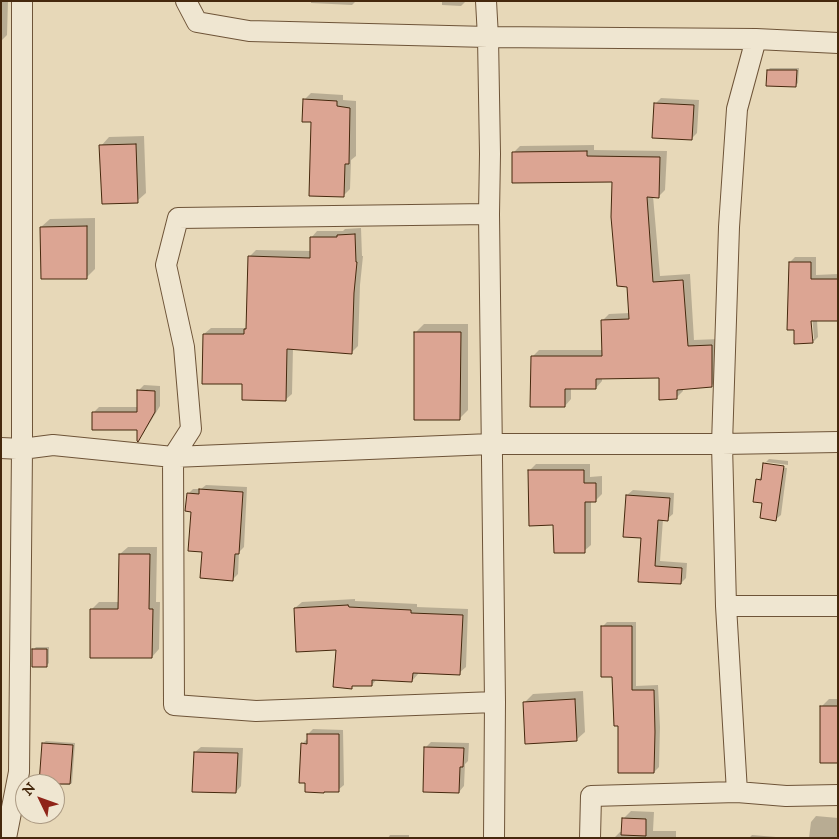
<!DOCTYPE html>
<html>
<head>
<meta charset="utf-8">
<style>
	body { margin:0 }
	#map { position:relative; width:839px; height:839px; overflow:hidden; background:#e7d8b8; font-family:"IM FELL DW Pica",serif }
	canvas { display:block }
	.frame { position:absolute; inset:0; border:2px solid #45280d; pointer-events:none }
	.north { position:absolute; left:15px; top:774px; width:50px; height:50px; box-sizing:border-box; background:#efe6d1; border:1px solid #ab9a83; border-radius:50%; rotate:312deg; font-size:14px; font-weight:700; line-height:20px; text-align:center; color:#45280d }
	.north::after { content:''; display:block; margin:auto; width:18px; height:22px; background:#8f2418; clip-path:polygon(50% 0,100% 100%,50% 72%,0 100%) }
</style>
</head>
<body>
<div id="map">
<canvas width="839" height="839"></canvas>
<div class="frame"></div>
<div class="north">N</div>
</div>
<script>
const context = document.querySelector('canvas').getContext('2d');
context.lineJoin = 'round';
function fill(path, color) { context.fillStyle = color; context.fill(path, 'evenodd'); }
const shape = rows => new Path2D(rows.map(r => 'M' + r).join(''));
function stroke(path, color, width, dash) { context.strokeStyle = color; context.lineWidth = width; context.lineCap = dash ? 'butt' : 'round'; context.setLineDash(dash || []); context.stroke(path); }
fill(shape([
	[1,1,8,1,7,35,1,41],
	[311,1,356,1,352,5,311,3],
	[442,1,466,1,461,6,442,5],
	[770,68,799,68,798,83,796,85,768,70],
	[311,93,343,95,343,100,356,101,356,156,351,160,350,189,343,196,304,100],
	[661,98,699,100,697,133,691,139,655,104],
	[144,136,146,193,137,201,101,146,109,137],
	[594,145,594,150,667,151,665,190,659,196,653,196,660,276,690,274,694,340,719,339,718,379,711,386,683,388,683,391,676,398,660,377,602,378,602,381,596,388,571,388,571,399,565,406,532,357,539,350,603,350,602,321,609,314,630,313,628,285,614,180,513,153,520,146],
	[95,218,95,269,87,277,41,227,50,219],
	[361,228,362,256,363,256,360,285,358,346,352,352,293,348,292,394,285,400,244,383,204,334,211,328,247,328,250,256,256,250,311,251,311,238,317,231,343,231,345,229],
	[795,257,816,257,816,275,838,274,838,319,817,320,818,337,813,342,796,343,795,329,788,329,790,262],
	[812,314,814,339,811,339,810,315],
	[424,324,468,324,468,410,459,419,416,332],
	[144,385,160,386,160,406,143,434,138,440,138,429,93,413,99,407,138,407,138,391],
	[769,459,788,461,788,465,766,462,766,465,787,468,781,515,776,519,763,502,758,480,763,475,764,464],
	[536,464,590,464,590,477,602,476,602,494,596,500,591,501,591,545,584,551,555,524,529,471],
	[206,485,247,487,244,547,239,552,238,574,233,579,203,551,188,494,193,489,201,489],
	[633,490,674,493,673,514,667,519,663,519,660,561,687,563,686,578,681,583,639,581,642,537,624,535,627,495],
	[128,547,157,547,156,602,160,602,159,649,152,657,91,610,99,602,119,602,120,554],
	[355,599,355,601,417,604,417,607,468,609,466,667,459,673,418,672,418,674,412,681,377,679,372,685,354,685,351,687,337,649,295,608,302,602],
	[607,622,636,622,636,686,658,685,660,727,659,767,654,772,620,725,613,676,602,627],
	[36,647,49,647,49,663,47,665,33,650],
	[583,691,585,732,576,740,524,703,533,694],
	[829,699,838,699,838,762,822,706],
	[313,729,343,730,344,785,338,790,306,782,302,744,307,739,308,734],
	[46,741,75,743,72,783,69,785,40,783,43,743],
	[431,742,469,743,468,761,465,764,464,786,459,792,426,747],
	[201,747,243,748,241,786,236,792,195,752],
	[631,811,654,812,653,831,676,831,676,838,614,838,620,832,622,832,623,819],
	[816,816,838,818,838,838,809,838,811,822],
	[390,835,409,835,409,838,388,838],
	[752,835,776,837,776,838,749,838]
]), '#0003');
const building = shape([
	[767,70,797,70,796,87,766,86,767,70],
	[303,99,337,101,337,106,350,108,349,164,345,164,344,197,309,196,311,122,302,122,303,99],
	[654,103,694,105,692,140,652,138,654,103],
	[136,144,138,203,102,204,99,145,136,144],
	[587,151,587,156,660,157,659,198,647,197,653,282,683,280,688,346,712,345,712,387,677,390,677,399,659,400,659,378,596,379,596,389,565,389,565,407,530,407,531,356,602,356,601,320,629,319,627,287,617,286,611,217,612,182,512,183,512,152,587,151],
	[87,226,87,279,41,279,40,227,87,226],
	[355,234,356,262,357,262,354,293,352,354,287,349,286,401,242,400,242,384,202,384,203,334,244,334,244,329,246,329,248,256,310,258,310,237,337,237,337,235,355,234],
	[789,262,811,262,811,279,838,279,838,321,811,321,813,343,794,344,794,330,787,330,789,262],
	[414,332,461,332,460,420,414,420,414,332],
	[137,390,155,391,155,412,138,442,137,441,137,430,92,430,92,412,137,412,137,390],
	[763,463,784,466,776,521,760,518,762,503,753,502,756,479,761,480,763,463],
	[528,470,584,470,584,483,596,483,596,502,585,502,585,553,554,553,553,525,529,526,528,470],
	[199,489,243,492,239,554,235,554,233,581,200,578,202,552,188,551,191,512,185,511,187,493,199,494,199,489],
	[626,495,670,498,668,521,658,520,655,566,682,568,681,584,638,582,641,538,623,537,626,495],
	[119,554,150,554,149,609,153,609,152,658,90,658,90,609,118,609,119,554],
	[348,605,349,607,411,610,411,613,463,615,460,675,413,673,412,682,372,680,372,686,352,686,352,689,333,687,336,650,296,652,294,608,348,605],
	[601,626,632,626,632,690,654,690,655,732,654,773,618,773,618,726,614,726,612,677,601,677,601,626],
	[32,649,47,649,47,667,32,667,32,649],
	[575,699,577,741,525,744,523,702,575,699],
	[820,706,838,706,838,763,820,763,820,706],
	[307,734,339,734,339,792,324,792,324,793,305,792,305,783,299,783,301,743,307,744,307,734],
	[42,743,73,745,70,784,39,784,42,743],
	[424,747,464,748,463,767,460,767,459,793,423,792,424,747],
	[194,752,238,753,236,793,192,792,194,752],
	[622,818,646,819,646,836,621,835,622,818]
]);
fill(building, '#dca593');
stroke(building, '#45280d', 1);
const street = shape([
	[186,1,197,22,249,31,488,37,756,39,838,43],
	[486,1,488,37,490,154,489,214,495,702,494,838],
	[489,214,178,218,166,265,184,347,191,429,173,457,174,705,256,711,495,702],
	[1,448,22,449,53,445,173,457,491,444,722,444,838,442],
	[726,606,838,606],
	[737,792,726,606,722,444,729,227,737,109,756,39],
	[6,838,19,772,22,449,22,1],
	[590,838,591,796,737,792,786,796,838,795]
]);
stroke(street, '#6e5438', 22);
stroke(street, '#efe6d1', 20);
</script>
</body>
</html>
